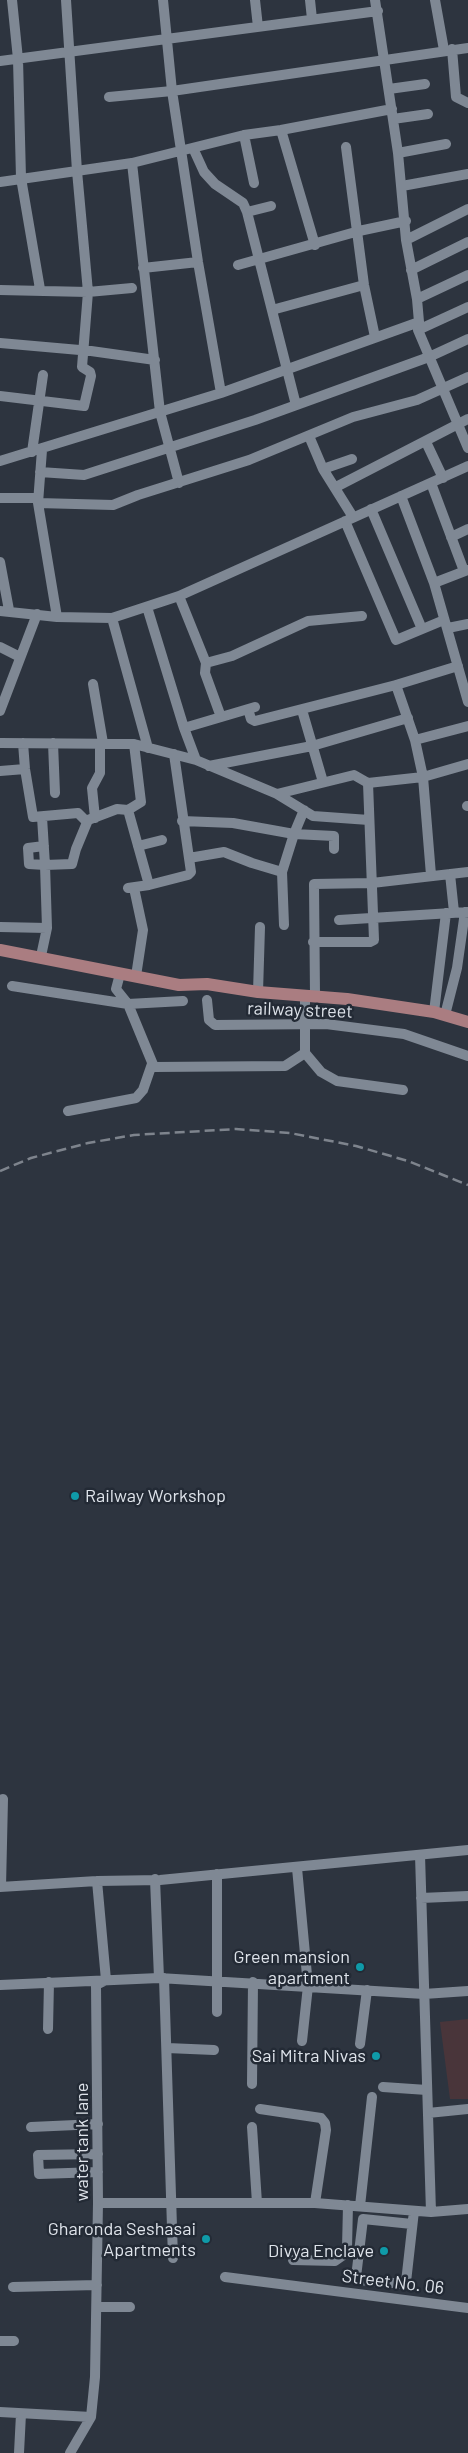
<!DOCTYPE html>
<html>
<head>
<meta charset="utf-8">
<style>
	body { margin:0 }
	canvas { display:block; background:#2d343f }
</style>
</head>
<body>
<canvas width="468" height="2453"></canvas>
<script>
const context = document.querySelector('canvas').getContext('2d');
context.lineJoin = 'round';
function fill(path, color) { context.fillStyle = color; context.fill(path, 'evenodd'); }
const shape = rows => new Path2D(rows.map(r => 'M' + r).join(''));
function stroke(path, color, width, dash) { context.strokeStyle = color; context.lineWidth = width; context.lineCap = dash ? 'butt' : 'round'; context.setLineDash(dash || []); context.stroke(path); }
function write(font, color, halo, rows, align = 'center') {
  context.font = font + ' Barlow,sans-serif'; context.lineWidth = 5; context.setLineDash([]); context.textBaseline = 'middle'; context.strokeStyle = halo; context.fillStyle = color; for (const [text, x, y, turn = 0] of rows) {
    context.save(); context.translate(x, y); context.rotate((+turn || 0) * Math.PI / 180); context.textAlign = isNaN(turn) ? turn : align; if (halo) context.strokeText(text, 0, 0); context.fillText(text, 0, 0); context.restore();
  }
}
fill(shape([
	[468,2019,468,2099,450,2099,440,2022]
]), '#49353a');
stroke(shape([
	[12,0,18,59,21,178,40,289],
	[163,0,172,91,198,262,221,393],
	[255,0,258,27],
	[310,0,312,19],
	[375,0,398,153,406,240,417,299,419,322,418,330,468,448],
	[435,0,444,50],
	[452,49,456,97,468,103],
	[0,61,378,11],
	[389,89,425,84],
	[109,97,172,91,468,48],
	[393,119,428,114],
	[281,130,315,245],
	[244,135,254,183],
	[346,147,364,285,375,337],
	[193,148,204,172,215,184,243,203,247,212,296,405],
	[398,153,446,144],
	[132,163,160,412,179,483],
	[0,182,132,163,244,135,281,130,392,109],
	[402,186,468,174],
	[247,212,271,206],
	[406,240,468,209],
	[238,265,359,231,406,221],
	[143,268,198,262],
	[411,270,468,242],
	[0,290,88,292,132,288],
	[417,299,468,275],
	[272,310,364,285],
	[418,330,468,307],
	[0,343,91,351,155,360],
	[0,396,84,406,91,376,90,372,82,367,88,292,77,171,66,0],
	[309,436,323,469,353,517],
	[426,442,443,478],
	[42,450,38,503,57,617],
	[32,452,43,375],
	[0,461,221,393,419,322],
	[323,469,352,459],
	[40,472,84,475,255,420,429,357,468,339],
	[431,483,464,571],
	[336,487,468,419],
	[401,496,434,583,468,702],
	[0,498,38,498],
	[38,503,113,505,138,495,249,460,353,417,417,400,468,377],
	[371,509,422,629],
	[345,521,396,640,444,620],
	[451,537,468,529],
	[0,562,9,610],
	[434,583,468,570],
	[179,596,206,663,205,673,221,717],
	[147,607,184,728,196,760],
	[0,611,57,617,112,618,179,596,468,466],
	[112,618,148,748],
	[448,628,468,624],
	[0,647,20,657],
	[206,663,232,656,308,621,362,616],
	[93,684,103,743],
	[396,685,415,740,423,777,431,875],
	[248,709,251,719,255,721,396,685,458,666],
	[302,710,323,782],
	[0,711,37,614],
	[184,728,255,707],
	[415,740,468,726],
	[0,743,134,744,196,760,277,794,313,816,369,820],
	[23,743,25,769,33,817,78,813,87,822],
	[53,743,55,793],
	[209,766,312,746,408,718],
	[0,771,25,769],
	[277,794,354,775,368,783,423,777,468,764],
	[467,806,468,806],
	[128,810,149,885],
	[42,817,45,865,29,864,28,848,44,846],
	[95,818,92,788,100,773,100,743],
	[182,821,233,823,294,834,334,836,334,849],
	[138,846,162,840],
	[189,858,224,852,252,863,282,872],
	[450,874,454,912],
	[128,888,149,885,188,875,191,872,174,754],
	[134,888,143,930,136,976],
	[339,920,468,912],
	[284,925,282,872,294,834,304,810],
	[0,927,47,928,41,956],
	[47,928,45,865,72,864,76,849,88,820,117,809,128,810,141,802,134,744],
	[313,942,370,942,374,940,368,783],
	[120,974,116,989,128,1004,154,1067,285,1066,305,1053],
	[12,986,128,1004,183,1001],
	[258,992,260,927],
	[305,996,305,1053,321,1072,337,1081,403,1090],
	[315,996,314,884,372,883,468,872],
	[207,1000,209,1020,215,1025,326,1024,404,1034,468,1056],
	[434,1012,446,913],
	[445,1015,457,968,465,912],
	[68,1111,136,1098,143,1090,152,1064],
	[0,1800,3,1799,1,1887],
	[420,1855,431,2212],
	[297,1868,308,1986,302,2041],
	[155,1879,159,1978],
	[0,1887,97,1881,160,1880,468,1850],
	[421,1898,468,1896],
	[164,1978,173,2258],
	[0,1985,159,1978,424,1994,468,1991],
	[217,2012,217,1874],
	[48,2029,49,1982],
	[360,2044,367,1990],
	[167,2048,214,2050],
	[252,2084,253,1982],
	[383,2087,427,2090],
	[260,2109,321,2118,325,2123,326,2130,315,2203],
	[428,2113,468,2109],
	[31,2127,98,2124],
	[252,2127,257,2203],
	[98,2172,39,2174,38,2155,98,2154],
	[98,2203,315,2203,431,2212,468,2209],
	[360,2206,372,2097],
	[412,2224,363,2219,356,2277,359,2280,405,2284,406,2282,414,2211],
	[293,2260,335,2261,345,2254,347,2248,348,2205],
	[225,2277,468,2308],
	[13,2287,97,2285],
	[97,2307,130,2307],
	[0,2341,14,2341],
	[0,2412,91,2417],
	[19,2453,21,2414],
	[70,2453,91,2417,95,2377,98,2203,96,1985,106,1980,97,1881]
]), '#7f8894', 10);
stroke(shape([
	[0,950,179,985,207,984,258,992,347,999,434,1012,468,1022]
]), '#aa7d81', 12);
stroke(shape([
	[0,1171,31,1158,88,1143,134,1135,236,1129,290,1133,356,1146,408,1161,468,1185]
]), '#7e848d', 2.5, [10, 5]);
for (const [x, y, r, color] of [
	[75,1496,5,"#0f9aa8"],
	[360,1967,5,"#0f9aa8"],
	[376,2056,5,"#0f9aa8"],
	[206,2239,5,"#0f9aa8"],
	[384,2251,5,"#0f9aa8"]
]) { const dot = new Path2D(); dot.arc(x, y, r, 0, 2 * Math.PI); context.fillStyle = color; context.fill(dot); stroke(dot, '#232a35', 2); }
write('18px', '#dee3ea', '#232a35', [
	["railway street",300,1010,2],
	["water tank lane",82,2142,-90],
	["Street No. 06",393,2282,7]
]);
write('18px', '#dee3ea', '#232a35', [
	["Railway Workshop",85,1496,"left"],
	["Green mansion",350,1957],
	["apartment",350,1978],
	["Sai Mitra Nivas",366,2056],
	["Gharonda Seshasai",196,2229],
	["Apartments",196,2250],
	["Divya Enclave",374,2251]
], 'right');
</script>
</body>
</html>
